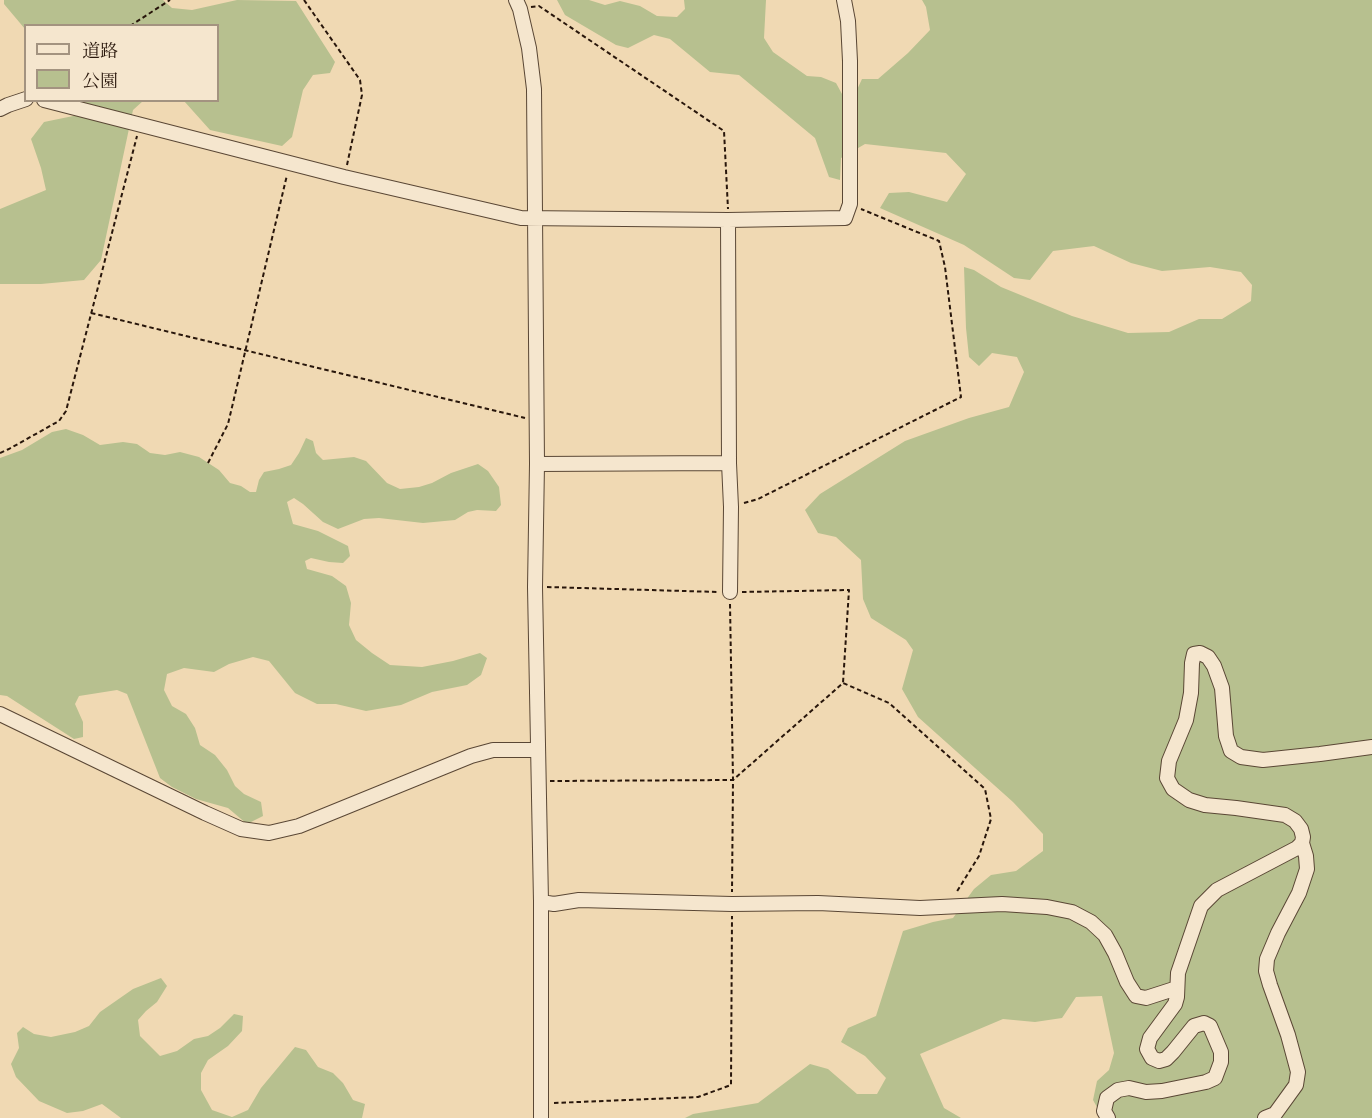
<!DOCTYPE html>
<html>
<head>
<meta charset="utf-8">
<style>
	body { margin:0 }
	#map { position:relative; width:1372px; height:1118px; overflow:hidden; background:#f0d9b3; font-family:"Old Standard TT","Noto Serif JP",serif }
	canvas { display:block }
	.legend { position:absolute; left:24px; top:24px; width:195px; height:78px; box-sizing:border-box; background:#f5e6ce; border:2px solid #a39380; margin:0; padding:8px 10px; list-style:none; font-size:18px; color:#28160b }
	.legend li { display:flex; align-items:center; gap:12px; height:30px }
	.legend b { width:30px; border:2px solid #a39380 }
</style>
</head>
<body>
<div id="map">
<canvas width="1372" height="1118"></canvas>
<ul class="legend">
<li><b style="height:8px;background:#f5e6ce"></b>道路</li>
<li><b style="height:16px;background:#b7c08f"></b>公園</li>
</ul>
</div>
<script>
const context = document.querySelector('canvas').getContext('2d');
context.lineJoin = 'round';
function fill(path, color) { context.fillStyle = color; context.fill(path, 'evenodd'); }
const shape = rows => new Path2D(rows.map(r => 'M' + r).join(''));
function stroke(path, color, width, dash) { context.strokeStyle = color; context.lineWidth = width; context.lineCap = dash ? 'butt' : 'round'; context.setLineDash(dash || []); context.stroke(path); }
fill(shape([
	[4,0,163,0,172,8,192,10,237,0,296,1,335,62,330,73,313,75,303,90,292,137,282,146,210,130,184,101,218,100,218,26,26,26,25,29,4,4],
	[557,0,589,0,605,5,620,1,640,6,657,16,677,17,685,9,684,0,766,0,764,38,773,52,807,76,821,77,836,83,842,94,855,94,862,79,878,79,908,53,930,30,926,7,922,0,1372,0,1372,1118,1103,1118,1093,1100,1097,1081,1109,1070,1114,1053,1102,996,1076,997,1062,1018,1035,1022,1003,1019,920,1054,944,1108,961,1118,685,1118,693,1114,758,1103,810,1064,828,1069,857,1094,877,1094,886,1078,865,1056,841,1042,848,1028,876,1016,903,931,933,922,953,918,974,889,991,875,1016,871,1043,851,1043,834,1013,802,918,717,902,689,913,650,906,640,871,618,863,599,861,560,836,537,818,533,805,510,820,494,905,441,969,418,1009,407,1024,372,1017,357,992,353,979,366,969,357,966,328,964,267,974,270,1001,287,1072,316,1128,333,1169,332,1199,319,1222,319,1251,301,1252,285,1241,272,1210,267,1162,271,1131,263,1094,246,1053,251,1030,280,1014,278,964,245,880,208,889,193,909,192,947,202,966,174,946,153,865,144,841,158,840,180,829,177,815,138,739,75,710,72,670,39,654,35,628,48,616,45,565,15],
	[81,101,143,101,133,110,101,260,84,280,41,284,0,284,0,209,46,190,41,168,31,139,44,122,78,115],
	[66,429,83,435,100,445,123,442,137,444,150,453,165,455,180,452,199,457,219,470,230,483,241,486,250,492,256,492,259,480,264,472,279,469,291,465,299,453,306,438,313,441,316,453,323,460,354,457,366,461,387,483,400,489,419,487,432,483,451,473,478,464,488,471,499,487,501,505,496,511,477,510,468,512,455,520,423,523,379,518,364,519,338,529,323,522,303,504,294,498,287,502,293,524,318,531,348,546,350,556,343,563,329,562,311,558,305,561,307,569,332,576,346,586,351,603,349,625,356,640,372,653,390,665,422,667,453,661,480,653,487,658,481,675,467,685,432,692,401,705,366,711,336,704,317,704,295,693,269,661,253,657,229,664,214,672,184,668,167,674,164,690,172,706,186,714,195,728,200,745,215,755,227,770,235,786,244,794,261,802,263,816,247,824,228,808,196,799,172,787,160,778,127,694,117,690,79,696,75,704,83,722,83,737,74,739,38,716,7,696,0,695,0,458,22,450,52,432],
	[161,978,167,986,157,1002,146,1011,138,1020,140,1036,160,1056,177,1051,194,1039,208,1036,220,1028,234,1014,243,1016,242,1031,228,1046,208,1060,201,1073,201,1090,212,1110,232,1117,248,1110,261,1088,295,1047,306,1050,318,1067,333,1073,343,1083,353,1100,365,1104,362,1118,121,1118,102,1104,83,1111,67,1113,39,1101,16,1077,11,1064,19,1048,17,1033,23,1027,34,1034,51,1037,75,1032,89,1026,100,1012,133,989]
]), '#b7c08f');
const minor = shape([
	[516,0,520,9,529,48,534,89,537,464,535,587,541,902,541,1118],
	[44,100,344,177,521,218,728,220,845,218,850,204,850,61,848,21,844,0],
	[0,109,8,105,26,99],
	[728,220,729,463,731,507,730,592],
	[537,464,729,463],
	[0,714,205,813,241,829,269,833,299,826,471,756,493,750,537,750],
	[541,902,554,904,579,900,732,904,818,903,920,908,1002,904,1047,907,1072,912,1091,922,1105,935,1115,953,1127,982,1136,996,1146,998,1177,988],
	[1108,1118,1104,1111,1107,1098,1118,1090,1129,1088,1146,1092,1162,1091,1206,1082,1215,1078,1221,1062,1221,1052,1210,1026,1204,1023,1194,1026,1173,1052,1166,1059,1159,1061,1152,1058,1147,1049,1150,1038,1175,1004,1177,997,1178,973,1201,906,1217,890,1297,848,1302,843],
	[1265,1118,1275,1114,1296,1085,1298,1072,1288,1035,1270,985,1266,971,1267,959,1278,933,1299,893,1307,869,1306,856,1302,843,1303,837,1301,829,1295,821,1285,815,1236,808,1205,805,1189,800,1173,789,1167,778,1169,761,1186,720,1191,693,1192,663,1194,654,1200,653,1208,657,1214,666,1222,688,1226,736,1231,751,1241,757,1263,760,1320,754,1372,747]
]);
stroke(minor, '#5a4735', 16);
stroke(shape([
	[304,0,360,80,362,95,347,165],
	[531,7,539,6,724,131,728,209],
	[130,26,170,0],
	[91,313,525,418],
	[0,453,9,449,59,421,66,411,137,136],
	[208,463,228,424,287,175],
	[744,503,758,499,961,397,945,267,939,241,861,209],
	[547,587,718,592],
	[742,592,849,590,843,683],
	[730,604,733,780,732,892],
	[550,781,733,780,843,683,889,703,985,789,991,819,979,856,956,893],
	[554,1103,698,1097,731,1085,732,916]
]), '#28160b', 2, [4.5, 3]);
stroke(minor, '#f5e6ce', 14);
</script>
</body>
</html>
